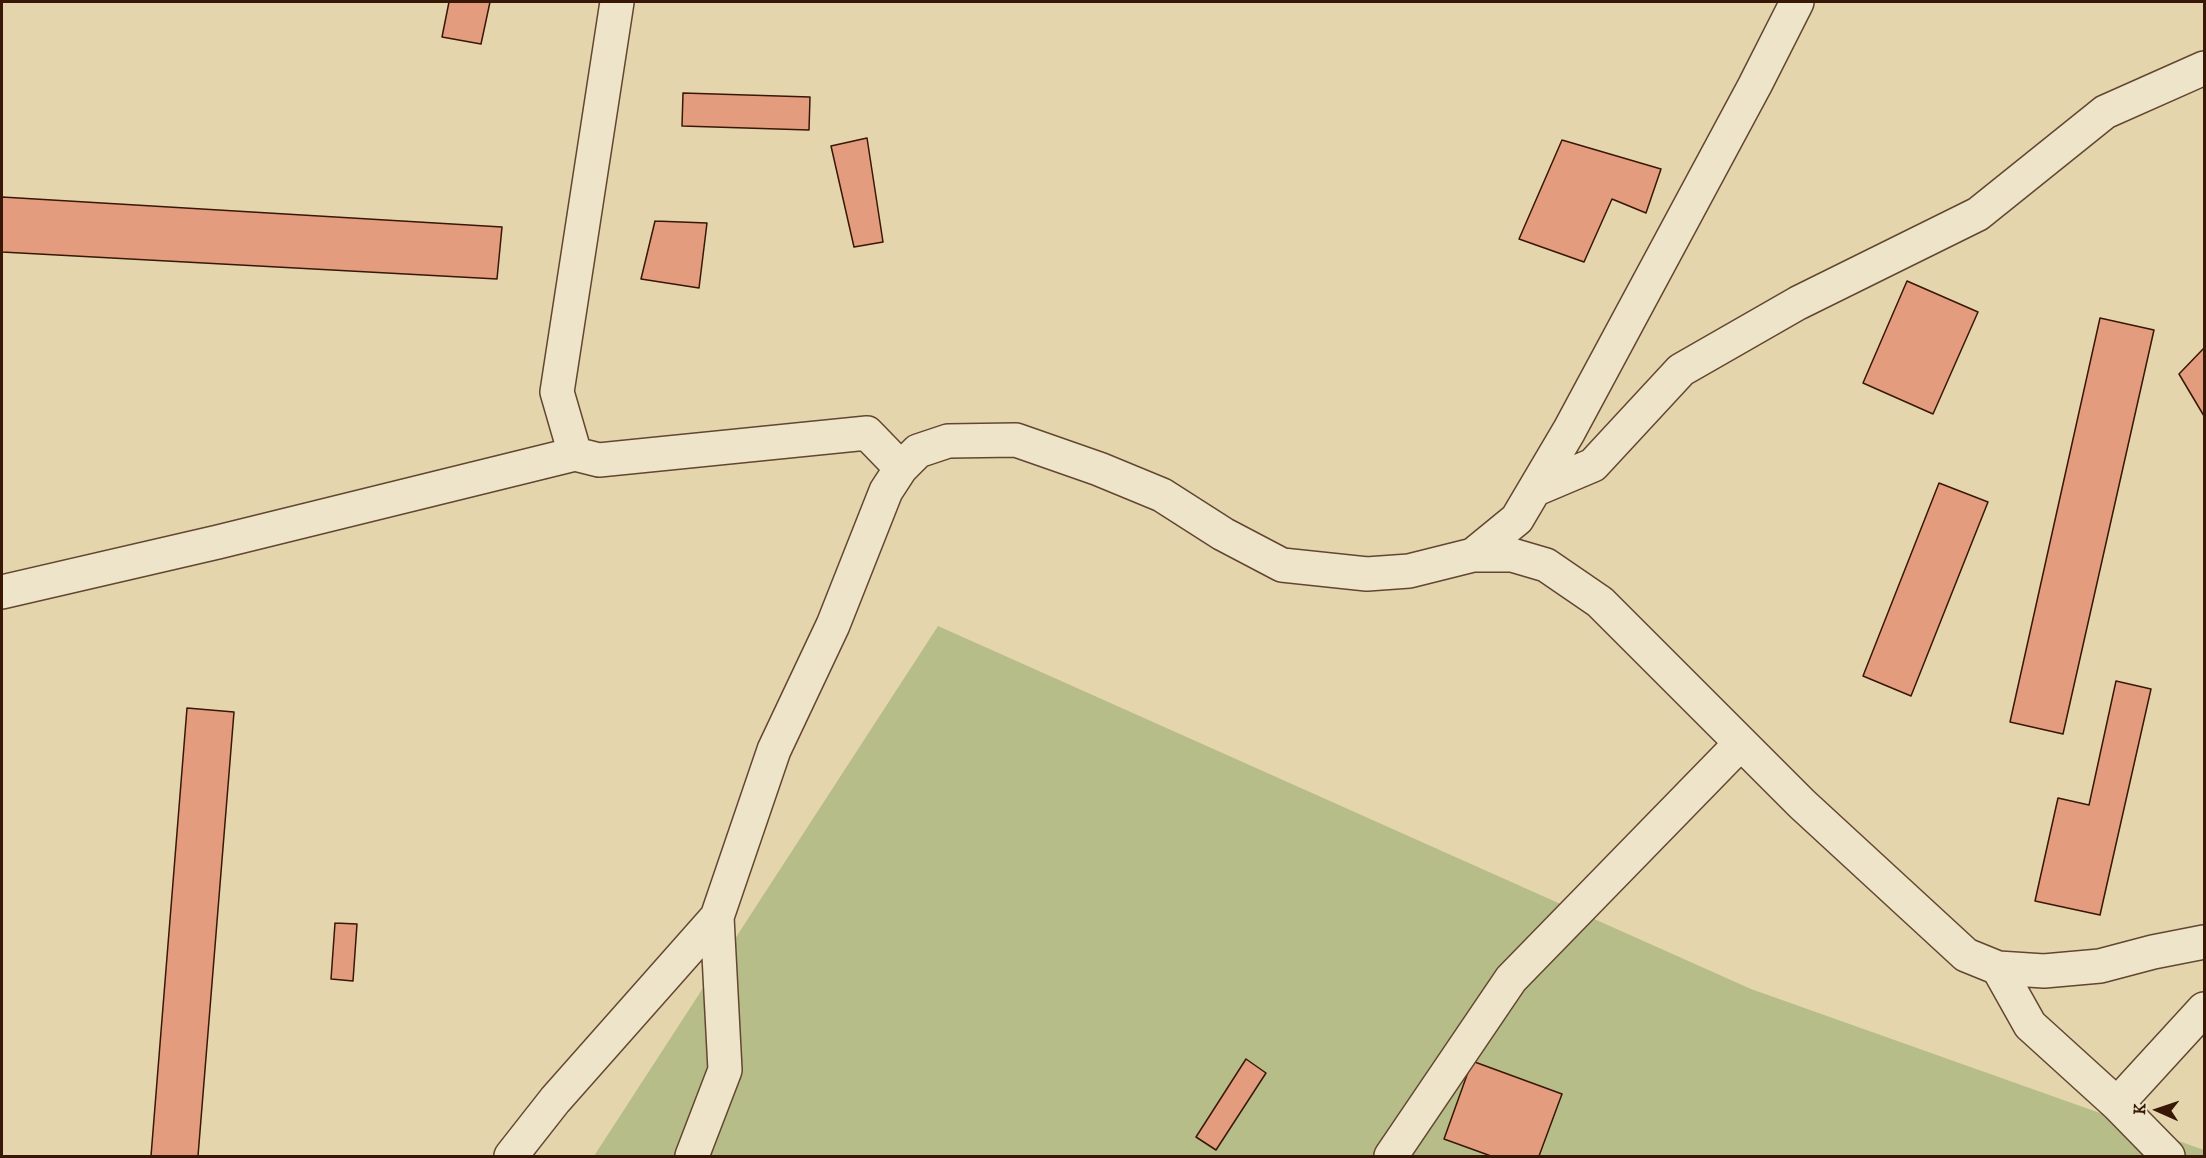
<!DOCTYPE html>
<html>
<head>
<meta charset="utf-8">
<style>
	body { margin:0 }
	#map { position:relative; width:2206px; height:1158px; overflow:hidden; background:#e4d5ad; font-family:"IM FELL DW Pica",serif }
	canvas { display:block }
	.frame { position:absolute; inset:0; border:3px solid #381706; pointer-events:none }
	.north { position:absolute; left:2128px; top:1080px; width:60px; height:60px; -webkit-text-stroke:4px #ede4ca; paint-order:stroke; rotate:273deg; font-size:16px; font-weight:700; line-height:24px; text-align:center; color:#381706 }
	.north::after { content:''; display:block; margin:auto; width:21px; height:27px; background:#381706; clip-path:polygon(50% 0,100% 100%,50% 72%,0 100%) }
</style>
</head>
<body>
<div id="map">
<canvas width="2206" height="1158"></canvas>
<div class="frame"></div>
<div class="north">K</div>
</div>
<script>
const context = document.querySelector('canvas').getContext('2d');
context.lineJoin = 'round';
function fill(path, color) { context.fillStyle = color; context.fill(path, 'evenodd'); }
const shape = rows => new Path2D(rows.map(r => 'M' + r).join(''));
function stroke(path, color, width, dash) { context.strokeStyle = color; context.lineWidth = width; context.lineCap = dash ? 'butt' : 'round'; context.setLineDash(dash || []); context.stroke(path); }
fill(shape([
	[938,626,1751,989,2204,1150,2204,1156,594,1156]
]), '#b6bd89');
const building = shape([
	[449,2,490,2,481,44,442,37,449,2],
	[683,93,810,97,809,130,682,126,683,93],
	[867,138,883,242,854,247,831,146,867,138],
	[1562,140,1661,169,1646,213,1612,199,1584,262,1519,239,1562,140],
	[2,197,502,227,497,279,2,252,2,197],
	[655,221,707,223,699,288,641,279,655,221],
	[1907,281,1978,312,1933,414,1863,383,1907,281],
	[2100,318,2154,330,2063,734,2010,722,2100,318],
	[2204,348,2204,416,2179,374,2204,348],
	[1939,483,1988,502,1911,696,1863,676,1939,483],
	[2116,681,2151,689,2100,915,2035,901,2058,798,2089,805,2116,681],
	[187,708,234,712,198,1156,151,1156,187,708],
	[335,923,357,924,353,981,331,979,335,923],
	[1246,1059,1266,1073,1216,1150,1196,1137,1246,1059],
	[1472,1061,1562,1094,1539,1156,1491,1156,1444,1139,1472,1061]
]);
fill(building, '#e49c7e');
stroke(building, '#381706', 1.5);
const minor = shape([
	[575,454,557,392,617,2],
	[1534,490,1593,465,1681,370,1798,303,1978,214,2105,112,2204,68],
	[1473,555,1517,519,1569,431,1755,85,1797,2],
	[2,592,218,542,575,454,599,460,867,433,901,468],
	[1998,968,2030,1025,2117,1104,2168,1156],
	[2117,1104,2204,1009],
	[511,1156,555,1100,717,917,774,750,833,625,886,491,901,468,918,451,948,441,1016,440,1099,469,1162,495,1223,534,1282,565,1367,574,1409,571,1473,555,1512,555,1546,565,1600,602,1802,804,1966,955,1998,968,2044,971,2100,966,2153,952,2204,942],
	[692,1156,725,1070,717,917],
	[1391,1156,1511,979,1741,743]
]);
stroke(minor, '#634630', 36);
stroke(minor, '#ede4ca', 33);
</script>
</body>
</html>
